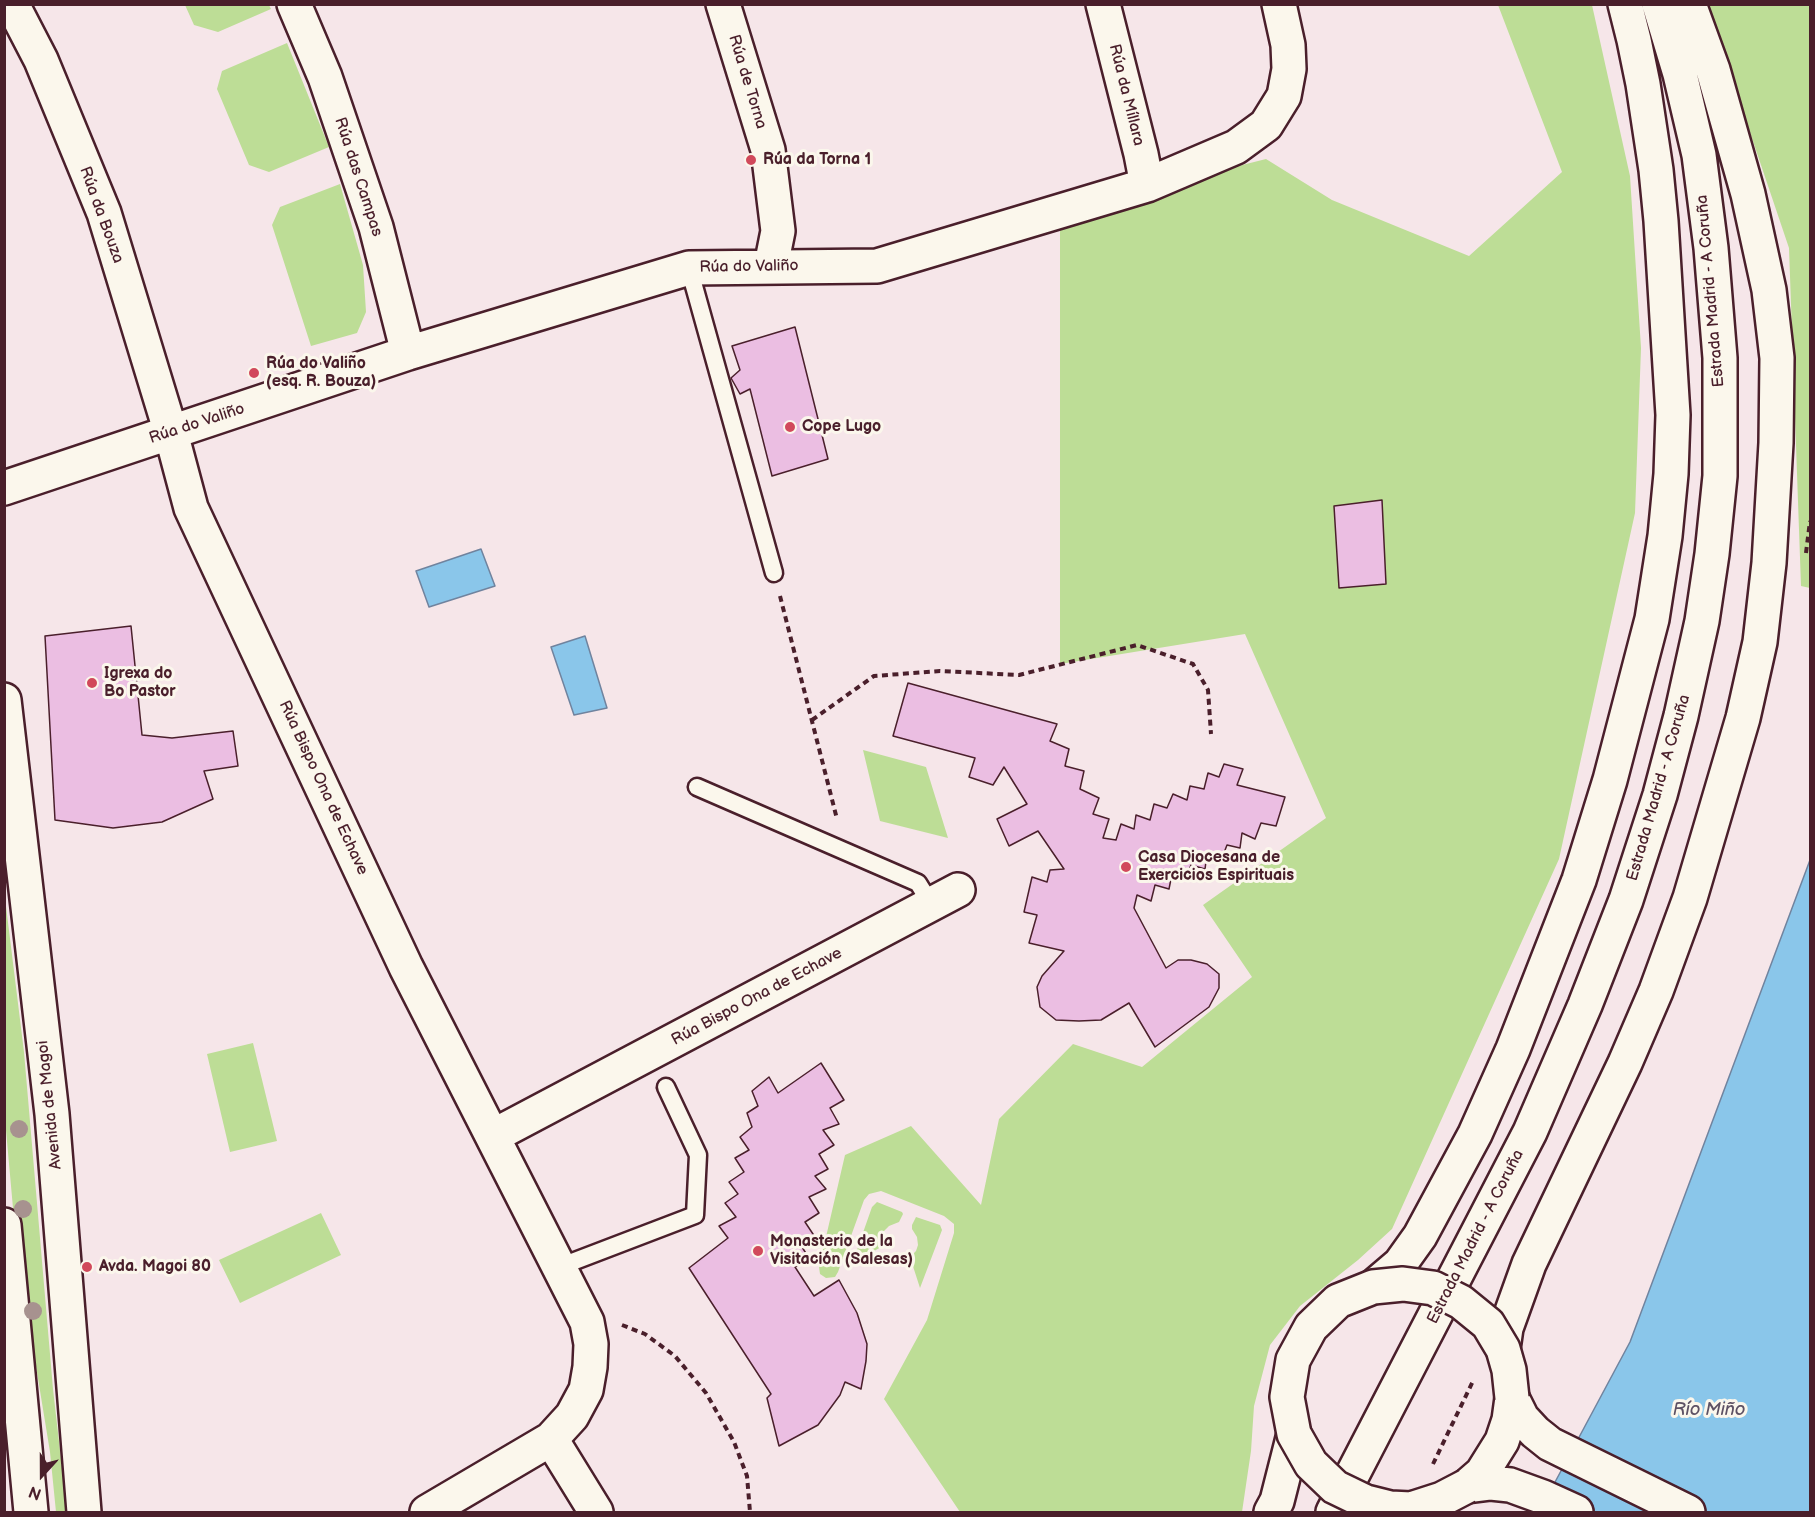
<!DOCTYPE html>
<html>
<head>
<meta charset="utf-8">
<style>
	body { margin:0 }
	#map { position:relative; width:1815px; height:1517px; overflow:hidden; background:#f6e6e9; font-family:"Balsamiq Sans",sans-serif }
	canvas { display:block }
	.frame { position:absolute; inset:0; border:6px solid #4a1f2b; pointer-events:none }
	.north { position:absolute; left:12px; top:1445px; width:60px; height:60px; -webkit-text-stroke:4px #fbf7ec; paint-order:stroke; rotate:201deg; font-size:16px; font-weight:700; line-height:24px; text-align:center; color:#4a1f2b }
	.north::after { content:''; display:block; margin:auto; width:21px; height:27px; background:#4a1f2b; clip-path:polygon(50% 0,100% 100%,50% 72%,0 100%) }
</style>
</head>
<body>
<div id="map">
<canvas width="1815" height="1517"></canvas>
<div class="frame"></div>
<div class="north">N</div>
</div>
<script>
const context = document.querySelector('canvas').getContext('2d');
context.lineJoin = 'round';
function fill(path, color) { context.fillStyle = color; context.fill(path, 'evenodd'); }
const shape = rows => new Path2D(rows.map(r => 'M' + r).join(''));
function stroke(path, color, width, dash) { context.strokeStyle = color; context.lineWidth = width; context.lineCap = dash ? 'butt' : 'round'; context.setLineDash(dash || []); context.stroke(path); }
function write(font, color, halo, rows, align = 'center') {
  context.font = font + ' "Balsamiq Sans",sans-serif'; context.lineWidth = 6; context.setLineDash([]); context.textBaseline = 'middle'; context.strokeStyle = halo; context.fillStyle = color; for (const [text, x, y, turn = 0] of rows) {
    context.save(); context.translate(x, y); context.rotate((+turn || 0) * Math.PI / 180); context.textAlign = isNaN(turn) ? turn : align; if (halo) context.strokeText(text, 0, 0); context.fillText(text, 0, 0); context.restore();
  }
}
fill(shape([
	[185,5,269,5,271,9,218,32,194,25],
	[1498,5,1592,5,1630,176,1641,348,1635,513,1559,859,1392,1229,1358,1260,1300,1306,1270,1345,1254,1406,1251,1451,1242,1512,960,1512,884,1399,927,1320,954,1233,954,1224,944,1216,881,1191,869,1194,864,1200,838,1272,835,1277,826,1278,820,1274,819,1267,845,1155,911,1126,981,1205,999,1119,1073,1044,1142,1067,1252,977,1203,905,1326,818,1245,634,1060,664,1060,211,1266,159,1332,200,1469,256,1562,172],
	[1707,5,1810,5,1810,588,1801,586,1789,248],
	[287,43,329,147,269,172,249,165,217,89,222,71],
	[340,184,363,265,366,312,357,333,311,346,272,225,280,207],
	[863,750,926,767,948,838,880,821],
	[4,890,24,1052,53,1389,67,1512,56,1512,50,1452,34,1354,20,1286,4,1108],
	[253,1043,277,1141,230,1152,207,1054],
	[877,1202,902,1212,903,1214,899,1222,889,1226,883,1232,881,1238,881,1247,852,1264,872,1207],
	[321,1213,341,1255,240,1303,219,1260],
	[916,1217,940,1225,942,1230,920,1288,910,1257,916,1251,918,1245,917,1237,912,1229,912,1225]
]), '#bddd96');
const water = shape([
	[481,549,495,586,429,607,416,571,481,549],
	[585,636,607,708,574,715,551,647,585,636],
	[1810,860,1810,1512,1539,1512,1630,1342,1810,860]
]);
fill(water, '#8ac6ea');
stroke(water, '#70839e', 1.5);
const building = shape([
	[795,327,828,459,772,476,750,389,740,394,731,378,740,370,732,346,795,327],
	[1382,500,1386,584,1339,588,1334,506,1382,500],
	[131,626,142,735,172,738,233,731,238,766,204,771,213,799,162,822,113,828,55,820,45,636,131,626],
	[908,683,1057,724,1050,741,1069,749,1065,766,1084,771,1080,789,1099,798,1093,814,1109,819,1103,838,1116,840,1121,824,1134,829,1136,815,1150,820,1154,804,1167,808,1173,794,1187,800,1190,786,1204,789,1208,773,1219,777,1224,764,1243,769,1237,785,1285,797,1276,826,1261,823,1255,839,1242,833,1240,848,1227,845,1222,858,1207,854,1205,869,1191,865,1186,878,1172,874,1169,889,1155,885,1151,901,1137,895,1134,908,1166,968,1178,960,1191,960,1207,964,1219,974,1219,988,1209,1007,1155,1047,1129,1003,1101,1020,1079,1021,1056,1020,1040,1007,1037,987,1042,976,1064,951,1029,943,1037,915,1024,912,1032,877,1047,882,1050,870,1064,869,1038,831,1009,846,997,819,1027,804,1004,767,993,785,969,777,975,758,893,736,908,683],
	[821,1063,844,1100,830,1108,839,1124,823,1130,834,1145,819,1154,828,1169,815,1176,826,1189,809,1197,819,1213,805,1222,815,1237,800,1244,809,1258,795,1267,814,1296,839,1280,857,1313,867,1344,866,1361,861,1389,845,1382,840,1395,818,1425,779,1446,767,1398,771,1394,689,1268,728,1238,719,1226,736,1217,725,1203,738,1194,729,1182,744,1172,735,1158,749,1150,740,1137,752,1127,747,1113,758,1106,752,1091,769,1077,778,1093,821,1063]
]);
fill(building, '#ebbee2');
stroke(building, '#4a1f2b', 1.5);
const lane = shape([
	[689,268,774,573],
	[697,787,918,883,931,904],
	[559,1267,695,1215,698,1155,666,1087]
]);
const street = shape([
	[12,4,41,60,104,213,171,433,191,508,406,967,587,1322,591,1344,590,1367,586,1390,572,1416,551,1439,427,1512],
	[294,4,325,77,376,227,408,353],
	[723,4,768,150,778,231,771,266],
	[1103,4,1141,154,1147,185],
	[4,488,408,353,689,268,877,266,1147,185,1236,147,1266,125,1284,96,1289,69,1288,45,1279,4],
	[4,700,52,1114,84,1512],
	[493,1136,958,890],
	[4,1225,31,1512],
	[551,1439,596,1512]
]);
const secondary = shape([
	[1512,1398,1522,1418,1535,1432,1550,1444,1688,1512],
	[1467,1486,1491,1483,1510,1485,1543,1497,1576,1512],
	[1467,1486,1482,1473,1502,1441,1509,1420,1512,1398]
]);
const highway = shape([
	[1373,1287,1400,1264,1420,1236,1475,1134,1513,1049,1579,880,1610,780,1652,619,1665,536,1671,474,1673,415,1661,221,1656,170,1643,84,1634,40,1625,4],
	[1503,1349,1506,1328,1529,1264,1625,1063,1656,991,1690,898,1743,718,1760,642,1769,563,1776,443,1777,358,1769,290,1748,194,1713,70,1689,4],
	[1271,1512,1277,1501,1294,1434],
	[1333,1512,1530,1132,1585,1005,1626,900,1660,795,1681,716,1702,621,1712,554,1720,476,1720,358,1711,248,1699,155,1680,74,1659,4]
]);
stroke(lane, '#4a1f2b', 21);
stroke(street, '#4a1f2b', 38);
stroke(secondary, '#4a1f2b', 38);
stroke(highway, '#4a1f2b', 38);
stroke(shape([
	[1806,553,1810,521],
	[780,596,837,819],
	[812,720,874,676,940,671,1019,675,1137,645,1193,664,1208,690,1211,734],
	[622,1325,645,1334,675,1356,706,1393,734,1442,747,1476,750,1512],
	[1433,1464,1474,1379]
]), '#4a1f2b', 4, [6, 4.5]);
stroke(lane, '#fbf7ec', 16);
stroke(street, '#fbf7ec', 33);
stroke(secondary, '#fbf7ec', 33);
stroke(highway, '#fbf7ec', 33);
const secondaryBridge = shape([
	[1467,1486,1442,1499,1411,1509,1390,1508,1366,1502,1335,1487,1311,1464,1294,1434,1287,1397,1293,1360,1311,1327,1338,1301,1373,1287,1403,1284,1433,1288,1461,1302,1488,1324,1503,1349,1509,1370,1512,1398]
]);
stroke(secondaryBridge, '#4a1f2b', 38, []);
stroke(secondaryBridge, '#fbf7ec', 33);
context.fillStyle = '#a7928f';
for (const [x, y] of [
	[19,1129],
	[23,1209],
	[33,1311]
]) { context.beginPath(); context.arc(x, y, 9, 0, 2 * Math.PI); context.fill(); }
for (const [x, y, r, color] of [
	[751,160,6,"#d1495b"],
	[254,373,6,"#d1495b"],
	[790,427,6,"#d1495b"],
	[92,683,6,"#d1495b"],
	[1126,867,6,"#d1495b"],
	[758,1251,6,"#d1495b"],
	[87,1267,6,"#d1495b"]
]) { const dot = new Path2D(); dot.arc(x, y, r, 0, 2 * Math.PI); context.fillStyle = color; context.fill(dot); stroke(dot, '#fbf7ec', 2); }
write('16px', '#4a1f2b', '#fbf7ec', [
	["Rúa de Torna",747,82,73],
	["Rúa da Míllara",1126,95,76],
	["Rúa das Campas",358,177,72],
	["Rúa da Bouza",101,215,70],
	["Rúa do Valiño",749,267,-1],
	["Estrada Madrid - A Coruña",1711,291,-95],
	["Rúa do Valiño",197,424,-18],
	["Rúa Bispo Ona de Echave",323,788,65],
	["Estrada Madrid - A Coruña",1659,788,-74],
	["Rúa Bispo Ona de Echave",757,997,-28],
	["Avenida de Magoi",50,1105,-96],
	["Estrada Madrid - A Coruña",1476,1237,-63]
]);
write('bold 16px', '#4a1f2b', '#fbf7ec', [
	["Rúa da Torna 1",763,160],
	["Rúa do Valiño",266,364],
	["(esq. R. Bouza)",266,382],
	["Cope Lugo",802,427],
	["Igrexa do",104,674],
	["Bo Pastor",104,692],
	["Casa Diocesana de",1138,858],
	["Exercicios Espirituais",1138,876],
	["Monasterio de la",770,1242],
	["Visitación (Salesas)",770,1260],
	["Avda. Magoi 80",99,1267]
], 'left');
write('italic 18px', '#5d5164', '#fbf7ec', [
	["Río Miño",1709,1410]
]);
</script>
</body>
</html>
